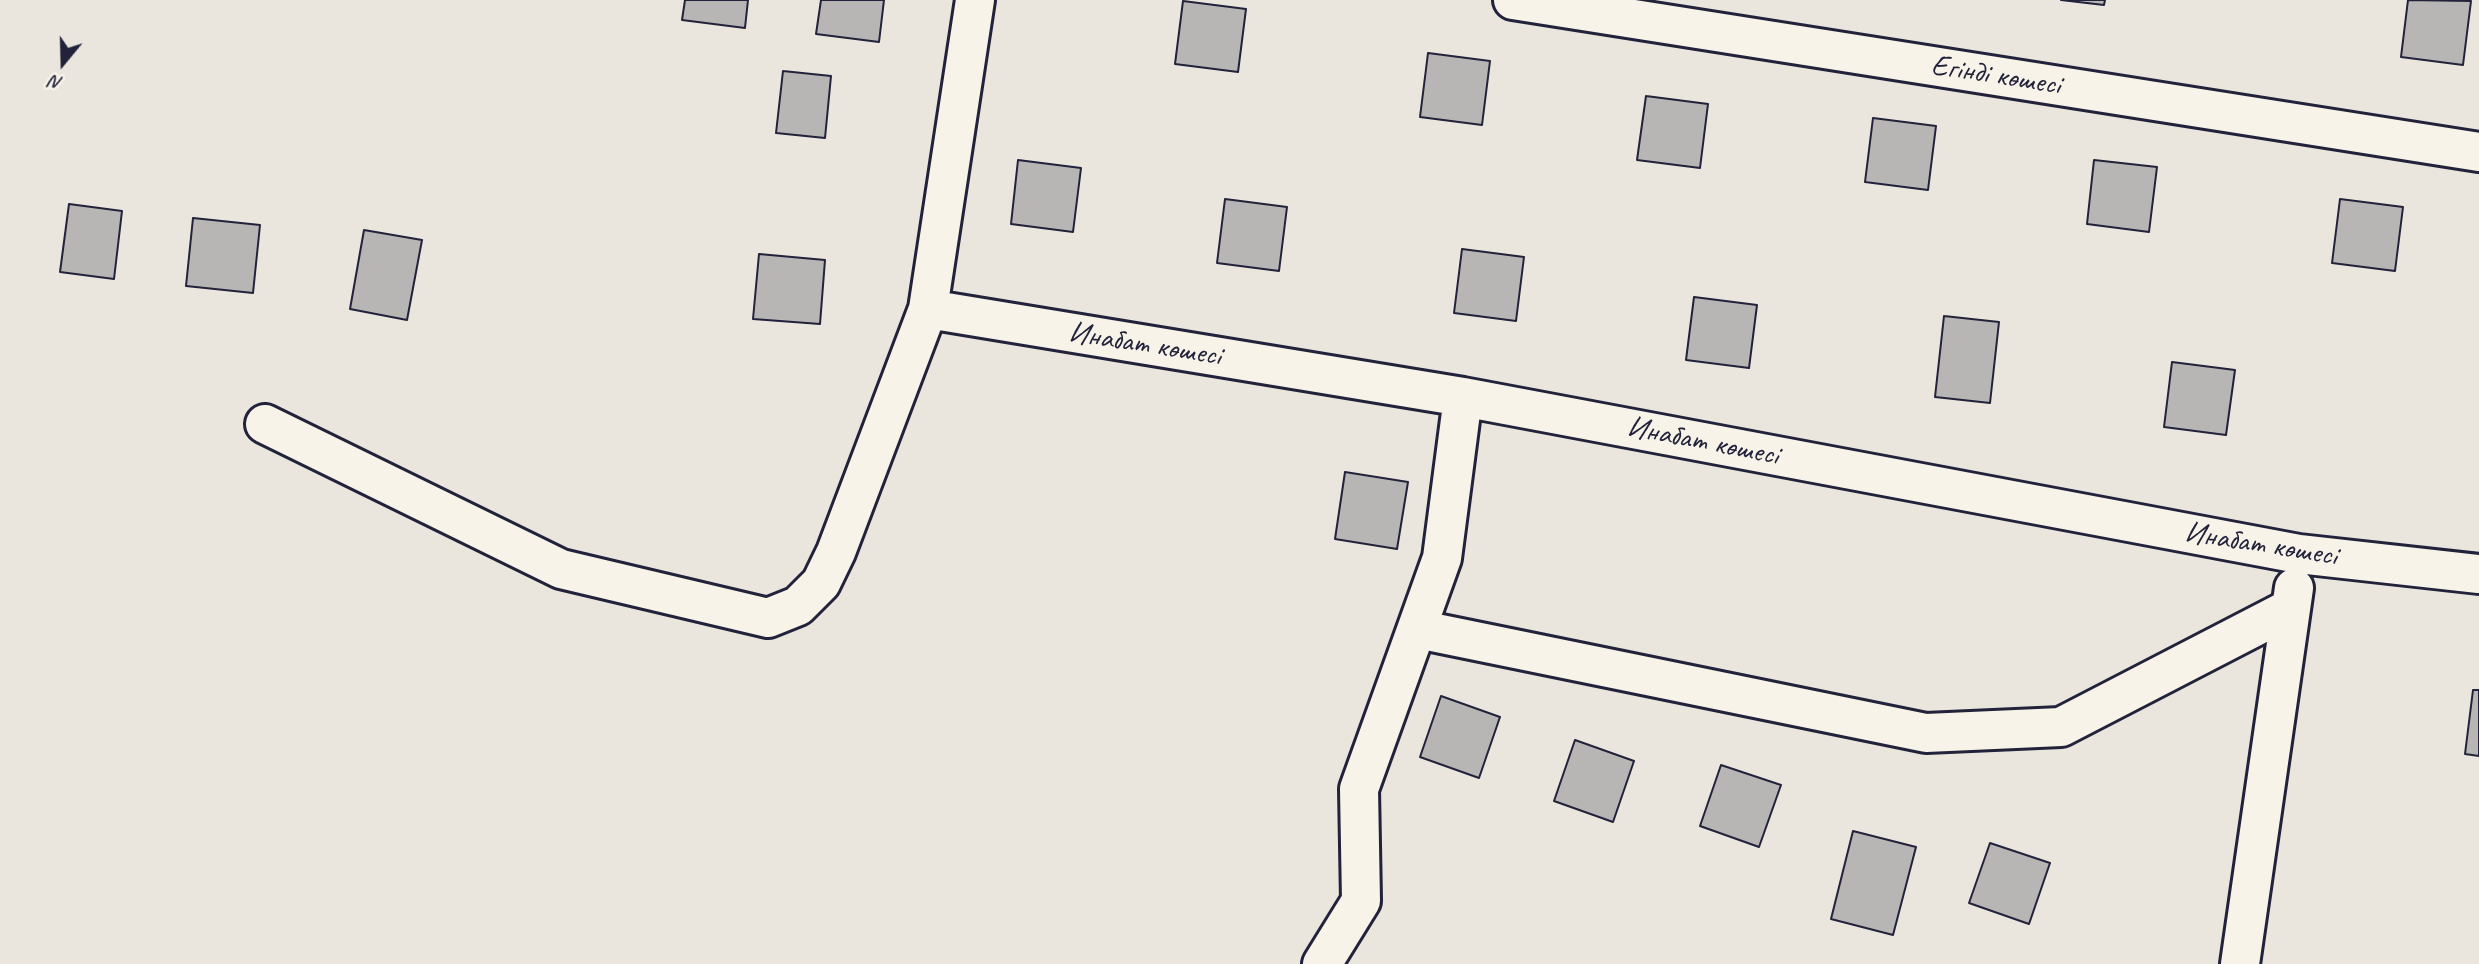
<!DOCTYPE html>
<html>
<head>
<meta charset="utf-8">
<style>
	body { margin:0 }
	#map { position:relative; width:2479px; height:964px; overflow:hidden; background:#eae6de; font-family:Caveat,sans-serif }
	canvas { display:block }
	.north { position:absolute; left:28px; top:28px; width:70px; height:70px; -webkit-text-stroke:5px #f7f3e8; paint-order:stroke; rotate:199deg; font-size:19px; font-weight:700; line-height:28px; text-align:center; color:#22223b }
	.north::after { content:''; display:block; margin:auto; width:24px; height:32px; background:#22223b; clip-path:polygon(50% 0,100% 100%,50% 72%,0 100%) }
</style>
</head>
<body>
<div id="map">
<canvas width="2479" height="964"></canvas>
<div class="north">N</div>
</div>
<script>
const context = document.querySelector('canvas').getContext('2d');
context.lineJoin = 'round';
function fill(path, color) { context.fillStyle = color; context.fill(path, 'evenodd'); }
const shape = rows => new Path2D(rows.map(r => 'M' + r).join(''));
function stroke(path, color, width, dash) { context.strokeStyle = color; context.lineWidth = width; context.lineCap = dash ? 'butt' : 'round'; context.setLineDash(dash || []); context.stroke(path); }
function write(font, color, halo, rows, align = 'center') {
  context.font = font + ' Caveat,sans-serif'; context.lineWidth = 5; context.setLineDash([]); context.textBaseline = 'middle'; context.strokeStyle = halo; context.fillStyle = color; for (const [text, x, y, turn = 0] of rows) {
    context.save(); context.translate(x, y); context.rotate((+turn || 0) * Math.PI / 180); context.textAlign = isNaN(turn) ? turn : align; if (halo) context.strokeText(text, 0, 0); context.fillText(text, 0, 0); context.restore();
  }
}
const building = shape([
	[685,0,748,0,745,28,682,20,685,0],
	[821,0,884,0,879,42,816,34,821,0],
	[2061,0,2105,0,2104,5,2061,0],
	[2408,0,2471,1,2463,65,2401,57,2408,0],
	[1183,1,1246,9,1238,72,1175,64,1183,1],
	[1428,53,1490,61,1482,125,1420,117,1428,53],
	[783,71,831,76,825,138,776,133,783,71],
	[1646,96,1708,104,1700,168,1637,160,1646,96],
	[1873,118,1936,126,1928,190,1865,182,1873,118],
	[1018,160,1081,168,1073,232,1011,224,1018,160],
	[2094,160,2157,167,2149,232,2087,224,2094,160],
	[1225,199,1287,207,1279,271,1217,263,1225,199],
	[2340,199,2403,207,2395,271,2332,263,2340,199],
	[69,204,122,211,114,279,60,272,69,204],
	[193,218,260,225,253,293,186,286,193,218],
	[364,230,422,240,407,320,350,309,364,230],
	[1462,249,1524,257,1516,321,1454,313,1462,249],
	[759,254,825,260,820,324,753,319,759,254],
	[1694,297,1757,305,1749,368,1686,360,1694,297],
	[1944,316,1999,322,1990,403,1935,397,1944,316],
	[2172,362,2235,370,2226,435,2164,427,2172,362],
	[1345,472,1408,482,1397,549,1335,539,1345,472],
	[2473,690,2479,690,2479,756,2465,754,2473,690],
	[1441,696,1500,717,1479,778,1420,757,1441,696],
	[1575,740,1634,761,1613,822,1554,801,1575,740],
	[1721,765,1781,785,1759,847,1700,826,1721,765],
	[1853,831,1916,847,1893,935,1831,919,1853,831],
	[1990,843,2050,863,2029,924,1969,903,1990,843]
]);
fill(building, '#b8b6b5');
stroke(building, '#22223b', 2);
const minor = shape([
	[1513,0,2479,152],
	[928,309,1463,397,2299,554,2479,574],
	[265,424,561,569,768,618,798,606,821,583,836,552,928,309,975,0],
	[1417,629,1926,733,2061,727,2291,608],
	[1322,964,1361,901,1359,789,1442,558,1463,397],
	[2240,964,2294,588]
]);
stroke(minor, '#22223b', 44);
stroke(minor, '#f7f3e8', 38);
write('30px', '#22223b', '#f7f3e8', [
	["Егінді көшесі",1996,76,9],
	["Инабат көшесі",1145,345,9],
	["Инабат көшесі",1703,442,11],
	["Инабат көшесі",2261,545,9]
]);
</script>
</body>
</html>
